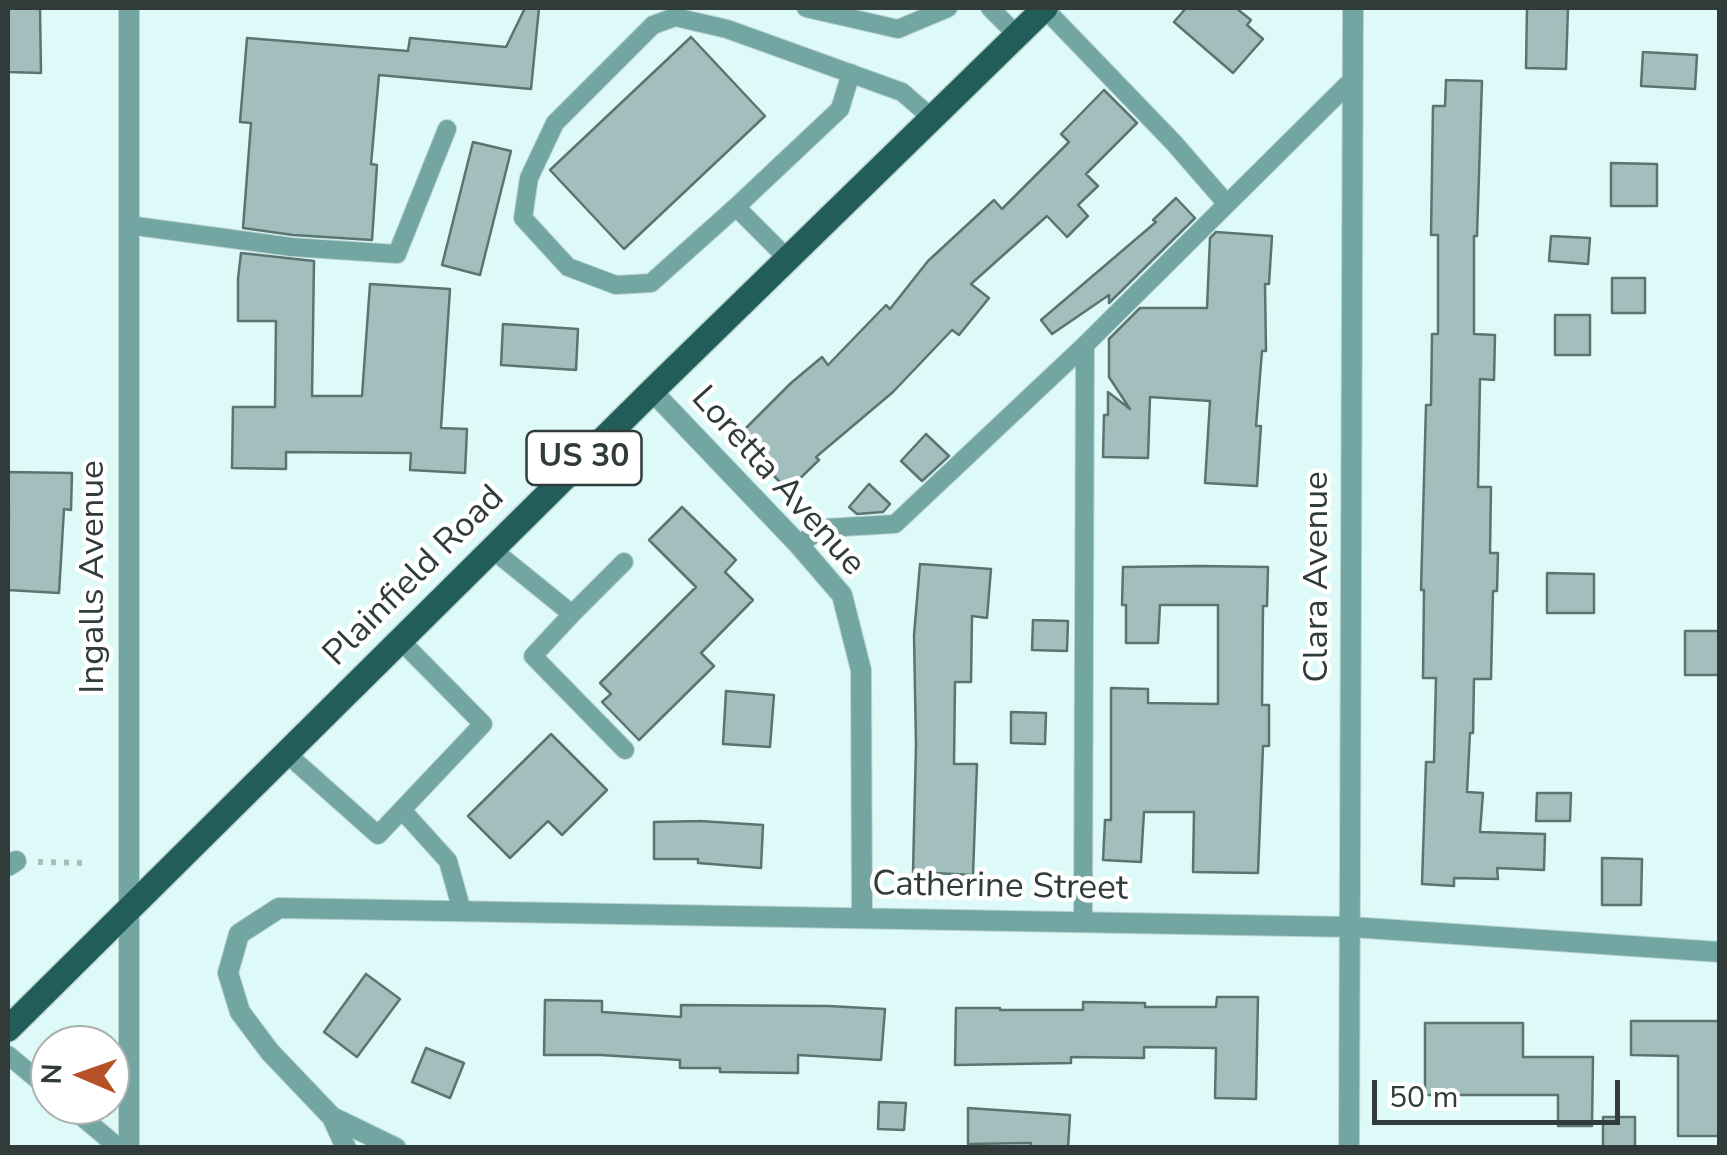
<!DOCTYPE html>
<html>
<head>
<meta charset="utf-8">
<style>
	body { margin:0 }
	#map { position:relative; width:1727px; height:1155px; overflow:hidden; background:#ddfaf8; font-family:"Nunito Sans",sans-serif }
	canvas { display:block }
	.frame { position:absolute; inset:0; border:10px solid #303b3a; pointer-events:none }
	.north { position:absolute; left:30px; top:1025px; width:100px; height:100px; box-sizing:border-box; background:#fff; border:2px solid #acb1b0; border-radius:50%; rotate:272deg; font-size:28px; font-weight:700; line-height:40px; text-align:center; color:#303b3a }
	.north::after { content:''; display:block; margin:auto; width:35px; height:45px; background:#b65026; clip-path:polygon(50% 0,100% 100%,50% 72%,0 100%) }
	.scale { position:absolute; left:1372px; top:1080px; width:248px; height:45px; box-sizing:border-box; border:5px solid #303b3a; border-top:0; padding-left:12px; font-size:30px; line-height:35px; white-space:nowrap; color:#303b3a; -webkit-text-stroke:8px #fff; paint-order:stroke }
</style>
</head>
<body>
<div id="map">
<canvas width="1727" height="1155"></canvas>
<div class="frame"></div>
<div class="north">N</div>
<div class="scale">50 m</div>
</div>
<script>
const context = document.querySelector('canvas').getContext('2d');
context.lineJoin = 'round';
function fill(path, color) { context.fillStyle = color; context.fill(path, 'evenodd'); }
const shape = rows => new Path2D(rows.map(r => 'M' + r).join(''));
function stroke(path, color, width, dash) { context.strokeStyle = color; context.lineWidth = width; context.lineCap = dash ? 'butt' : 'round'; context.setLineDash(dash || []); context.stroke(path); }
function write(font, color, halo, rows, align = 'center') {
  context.font = font + ' "Nunito Sans",sans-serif'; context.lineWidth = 9; context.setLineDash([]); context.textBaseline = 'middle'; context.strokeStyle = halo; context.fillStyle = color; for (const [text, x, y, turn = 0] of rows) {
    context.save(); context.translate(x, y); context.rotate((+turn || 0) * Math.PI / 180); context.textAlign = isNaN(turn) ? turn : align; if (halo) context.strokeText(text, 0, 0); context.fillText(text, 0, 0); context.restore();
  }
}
const building = shape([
	[8,8,40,8,41,73,8,72,8,8],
	[525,8,539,8,531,89,379,75,371,164,377,165,372,240,293,235,243,228,251,123,240,122,247,38,408,51,410,38,506,47,525,8],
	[1186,8,1236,8,1251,20,1247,25,1263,39,1233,73,1174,22,1186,8],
	[1527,8,1568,8,1566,69,1526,68,1527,8],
	[691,37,765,116,624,249,550,170,691,37],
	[1643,52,1697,55,1695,89,1641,86,1643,52],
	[1446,80,1482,81,1477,236,1474,236,1474,334,1495,335,1494,380,1480,379,1478,487,1491,487,1490,553,1498,553,1497,591,1493,591,1491,679,1474,679,1473,733,1470,733,1467,792,1483,793,1480,832,1545,834,1544,870,1497,868,1498,879,1454,878,1454,886,1422,884,1426,762,1434,762,1436,678,1423,678,1424,590,1421,590,1426,405,1431,405,1432,334,1438,334,1438,235,1431,235,1433,106,1445,106,1446,80],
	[1104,90,1137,123,1086,174,1098,186,1078,205,1088,216,1067,237,1047,216,971,284,989,298,959,335,952,330,893,392,816,457,819,460,788,490,736,438,791,383,822,357,828,365,886,305,890,309,928,261,994,200,1002,209,1069,142,1061,134,1104,90],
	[473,142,511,151,480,275,442,265,473,142],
	[1611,163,1657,164,1657,206,1611,206,1611,163],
	[1176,198,1195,218,1109,303,1109,295,1052,334,1041,320,1156,222,1153,220,1176,198],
	[1216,232,1272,236,1269,284,1265,284,1266,351,1262,351,1256,426,1261,426,1257,486,1205,483,1210,401,1150,397,1148,458,1103,457,1104,415,1108,415,1108,392,1130,409,1109,377,1109,339,1140,308,1207,308,1210,238,1216,232],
	[1551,236,1590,238,1588,264,1549,261,1551,236],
	[241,253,314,261,312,396,362,396,370,284,450,289,441,428,467,429,465,473,410,470,411,453,286,452,286,469,232,468,233,407,275,407,276,321,238,321,238,279,241,253],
	[1612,278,1645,278,1645,313,1612,313,1612,278],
	[1555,315,1590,315,1590,355,1555,355,1555,315],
	[503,324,578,329,576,370,501,365,503,324],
	[926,434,949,456,922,481,901,461,926,434],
	[8,472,72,473,71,510,64,509,59,593,8,590,9,508,8,508,8,472],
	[869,484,890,504,883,512,857,514,849,507,869,484],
	[682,507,736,560,725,572,753,600,701,653,714,666,639,740,602,702,611,694,600,683,696,587,649,540,682,507],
	[920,564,991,569,987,618,972,616,971,682,955,682,954,764,977,764,973,875,913,872,916,745,914,635,920,564],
	[1200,566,1268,567,1267,606,1263,606,1262,705,1269,705,1269,746,1263,746,1258,873,1193,872,1194,812,1144,812,1141,862,1103,860,1105,820,1111,820,1111,688,1148,689,1148,703,1218,704,1218,605,1160,605,1158,643,1126,643,1126,605,1122,605,1123,567,1200,566],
	[1547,573,1594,574,1594,613,1547,613,1547,573],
	[1033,620,1068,621,1067,651,1032,650,1033,620],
	[1685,631,1720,631,1720,675,1685,675,1685,631],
	[726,691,774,695,770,747,723,744,726,691],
	[1011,712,1046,713,1045,744,1011,743,1011,712],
	[551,734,607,790,562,835,548,821,510,858,468,816,551,734],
	[1537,793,1571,793,1570,821,1536,821,1537,793],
	[700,821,763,825,761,868,698,863,698,859,654,859,654,822,700,821],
	[1602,858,1642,859,1641,905,1602,905,1602,858],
	[366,974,400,999,357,1057,324,1032,366,974],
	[1217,997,1258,997,1256,1099,1215,1098,1216,1048,1144,1047,1144,1058,1071,1057,1071,1063,955,1065,956,1008,1000,1008,1000,1010,1083,1010,1083,1002,1145,1003,1145,1007,1216,1007,1217,997],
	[545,1000,602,1001,602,1012,681,1017,681,1005,828,1006,885,1009,881,1060,798,1055,798,1073,720,1072,720,1068,680,1068,680,1060,601,1055,544,1055,545,1000],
	[1631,1021,1720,1021,1720,1136,1678,1136,1678,1056,1631,1055,1631,1021],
	[1425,1023,1523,1023,1523,1057,1593,1057,1592,1126,1558,1126,1558,1095,1425,1095,1425,1023],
	[426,1048,464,1063,450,1098,412,1082,426,1048],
	[879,1102,906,1103,904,1130,878,1129,879,1102],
	[968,1108,1070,1115,1068,1148,1031,1148,1031,1143,968,1144,968,1108],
	[1603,1117,1635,1117,1635,1148,1603,1148,1603,1117]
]);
fill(building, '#a3bfbd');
stroke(building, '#5a7472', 2.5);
const service = shape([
	[806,8,898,29,948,8],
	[990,8,1017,35],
	[1044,8,1174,143,1227,204],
	[736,207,840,109,851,73],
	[128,225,292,247,397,254,447,129],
	[788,259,736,207,651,283,616,285,568,267,523,218,529,178,555,123,653,25,675,17,727,29,902,92,932,118],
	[798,544,825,528,895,524,1085,345],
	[493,550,572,614,533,656,625,750],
	[572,614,624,562],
	[287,754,378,835,483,724,401,641],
	[402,810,448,861,462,911],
	[1083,922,1085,345,1353,79],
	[8,1055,50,1090],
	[68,1105,119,1148]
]);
const minor = shape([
	[652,391,798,544,842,595,861,670,862,918],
	[8,866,16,861],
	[332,1117,396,1148],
	[346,1148,332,1117,270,1052,240,1012,228,973,239,934,279,908,1351,927,1720,952],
	[1349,1148,1353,8]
]);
const tertiary = shape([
	[129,8,129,1148]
]);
const primary = shape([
	[8,1029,652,391,1045,8]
]);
stroke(service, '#bad4d2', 20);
stroke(minor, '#bad4d2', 22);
stroke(tertiary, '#bad4d2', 22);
stroke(primary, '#bad4d2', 28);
stroke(shape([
	[38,862,86,863]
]), '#a6bebc', 6, [5, 8]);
stroke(service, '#73a5a2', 18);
stroke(minor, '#73a5a2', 20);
stroke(tertiary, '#73a5a2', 20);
stroke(primary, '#225d5a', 25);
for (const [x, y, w] of [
	[584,458,115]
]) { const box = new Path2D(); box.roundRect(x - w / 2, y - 27, w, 54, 8); context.fillStyle = '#fff'; context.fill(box); stroke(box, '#303b3a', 2.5); }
write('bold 32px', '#303b3a', null, [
	["US 30",584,458]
]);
write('35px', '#303b3a', '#fff', [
	["Loretta Avenue",777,482,48],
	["Ingalls Avenue",95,577,-90],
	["Plainfield Road",415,577,-45],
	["Clara Avenue",1319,577,-90],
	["Catherine Street",1000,888,1]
]);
</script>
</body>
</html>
